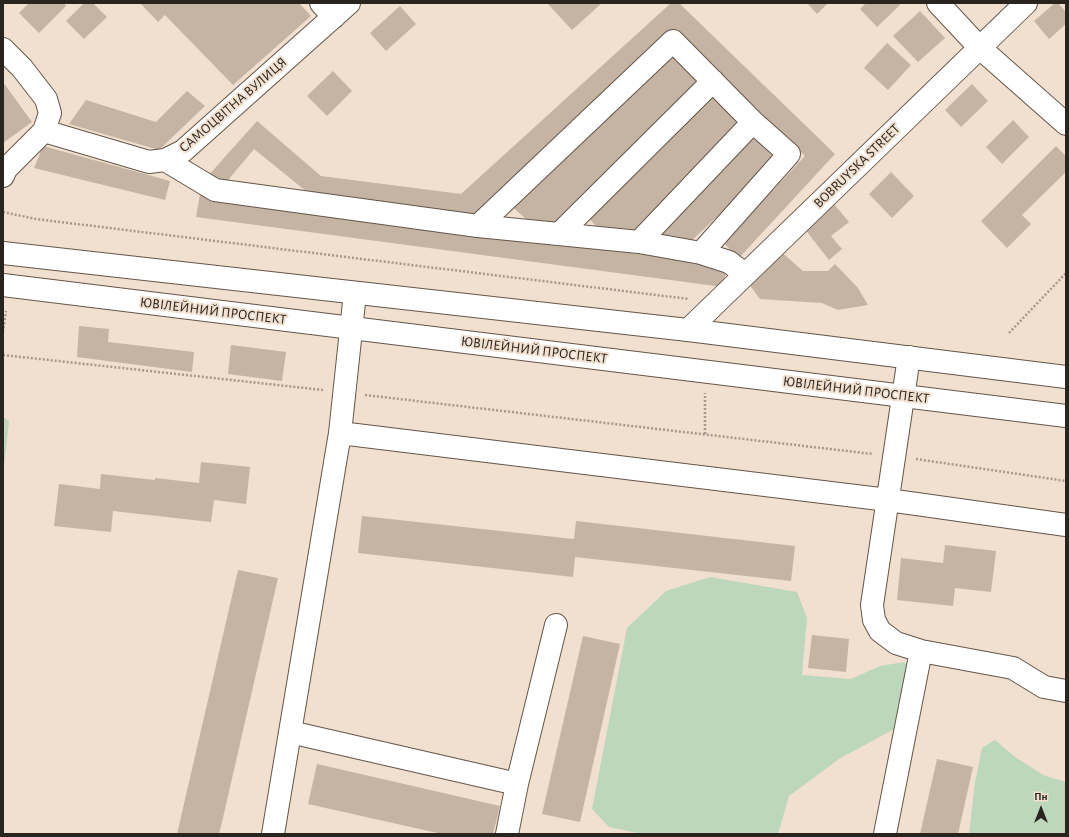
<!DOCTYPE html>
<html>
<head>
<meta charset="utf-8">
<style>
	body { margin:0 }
	#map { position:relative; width:1069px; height:837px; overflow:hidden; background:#f1dfcf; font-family:"Alegreya Sans",sans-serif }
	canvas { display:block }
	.frame { position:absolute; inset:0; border:4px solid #2a241e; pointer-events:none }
	.north { position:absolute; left:1021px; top:789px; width:40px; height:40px; -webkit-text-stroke:3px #f1dfcf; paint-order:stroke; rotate:0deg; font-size:11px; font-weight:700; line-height:16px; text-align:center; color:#2a241e }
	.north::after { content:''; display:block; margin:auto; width:14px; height:18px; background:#2a241e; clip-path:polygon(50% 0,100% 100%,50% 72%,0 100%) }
</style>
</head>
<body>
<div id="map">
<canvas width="1069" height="837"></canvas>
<div class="frame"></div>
<div class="north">Пн</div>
</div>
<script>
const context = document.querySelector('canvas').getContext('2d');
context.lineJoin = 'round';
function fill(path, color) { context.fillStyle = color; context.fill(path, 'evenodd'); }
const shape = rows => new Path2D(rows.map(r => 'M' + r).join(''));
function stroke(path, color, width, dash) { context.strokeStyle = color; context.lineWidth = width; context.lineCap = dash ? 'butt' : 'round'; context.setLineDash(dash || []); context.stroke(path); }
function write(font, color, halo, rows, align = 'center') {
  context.font = font + ' "Alegreya Sans",sans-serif'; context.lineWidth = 4; context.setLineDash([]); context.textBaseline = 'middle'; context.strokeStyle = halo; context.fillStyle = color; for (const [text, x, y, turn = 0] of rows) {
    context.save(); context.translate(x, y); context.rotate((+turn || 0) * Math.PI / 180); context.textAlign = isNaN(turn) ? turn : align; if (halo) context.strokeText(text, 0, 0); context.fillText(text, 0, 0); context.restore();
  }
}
fill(shape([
	[3,417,9,421,3,475],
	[710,577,797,592,807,618,802,675,851,679,880,666,904,662,912,669,896,728,839,759,789,796,778,834,642,834,609,827,592,809,627,628,666,591],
	[995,740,1015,757,1043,775,1066,782,1066,834,969,834,975,783,982,748]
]), '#bdd7bd');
fill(shape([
	[29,3,64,3,66,6,39,33,19,13],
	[84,3,93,3,107,17,84,39,66,21],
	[140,3,299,3,311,16,233,85,165,15,158,22],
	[547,3,602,3,572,30],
	[671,3,679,3,835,154,738,259,724,243,805,156,675,30,472,218,312,196,254,149,224,185,207,177,257,121,321,176,461,194],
	[807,3,828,3,817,14],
	[866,3,898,3,900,5,877,27,860,9],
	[1055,3,1058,3,1066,12,1066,24,1049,39,1034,21],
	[400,6,416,24,386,51,370,33],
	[920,11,945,38,918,62,893,36],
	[887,43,911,65,888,90,864,68],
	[673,52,700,81,552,226,526,219,509,204],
	[333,71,352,91,327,116,307,96],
	[3,82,32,122,3,143],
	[972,84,988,101,961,127,945,110],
	[187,91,205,106,159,150,69,124,86,100,156,122],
	[710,94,742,123,629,235,600,231,588,217],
	[1013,120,1029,137,1002,164,986,147],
	[755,133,776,161,688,244,654,231],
	[43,146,170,181,165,200,34,168],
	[1056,146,1066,156,1066,172,1022,215,1031,224,1007,248,981,221],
	[891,172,914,196,892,218,869,194],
	[200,194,727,266,723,287,196,217],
	[834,204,849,222,831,236,842,249,829,260,804,228],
	[779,250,803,271,828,271,835,264,858,288,868,305,838,310,822,303,760,299,746,280],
	[79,326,109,329,108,342,194,352,192,372,77,357],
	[231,345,286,352,282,381,228,374],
	[201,462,250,467,246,504,214,500,211,522,113,511,111,532,54,526,59,484,100,489,101,474,155,480,155,478,199,483],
	[362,516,574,539,576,521,795,546,791,581,575,557,573,577,358,553],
	[945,545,996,551,991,592,955,588,953,606,897,600,901,558,943,563],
	[238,570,278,578,222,822,219,834,177,834],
	[812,635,849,639,846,672,808,668],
	[583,636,620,644,580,822,542,814],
	[937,759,973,767,958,834,920,834],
	[317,764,500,806,493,834,442,834,308,804]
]), '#c5b3a4');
const minor = shape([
	[321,3,334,17],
	[938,3,980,48,1066,124],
	[3,49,22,68,46,99,50,113,44,131],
	[165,160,215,190,478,226,639,242,701,253],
	[3,176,6,169,44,131,149,162,165,160,183,151,349,3],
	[478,226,673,41,753,122,789,154,701,253,729,262,745,274],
	[559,234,713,81],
	[639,242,753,122],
	[355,293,340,433,888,500,1066,525],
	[688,330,1026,3],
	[921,651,1013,668,1044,687,1066,691],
	[290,732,517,784,556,625],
	[273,834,340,433],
	[507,834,517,784],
	[885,834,921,651,896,643,880,631,874,620,872,605,909,357]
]);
const major = shape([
	[3,253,688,330,1066,377],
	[3,285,1066,416]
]);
stroke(minor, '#655649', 24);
stroke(major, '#655649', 24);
stroke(shape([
	[3,212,36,219,689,299],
	[3,332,6,311],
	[1009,333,1066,273],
	[3,355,323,390],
	[365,395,873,454],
	[705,434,705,393],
	[916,459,1066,481]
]), '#a5988b', 2.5, [2, 2]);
stroke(minor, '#fff', 22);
stroke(major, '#fff', 22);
write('14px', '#2a241e', '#f1dfcf', [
	["САМОЦВІТНА ВУЛИЦЯ",233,105,-41],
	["BOBRUYSKA STREET",857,166,-44],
	["ЮВІЛЕЙНИЙ ПРОСПЕКТ",213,311,7],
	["ЮВІЛЕЙНИЙ ПРОСПЕКТ",534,350,7],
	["ЮВІЛЕЙНИЙ ПРОСПЕКТ",856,390,7]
]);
</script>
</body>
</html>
